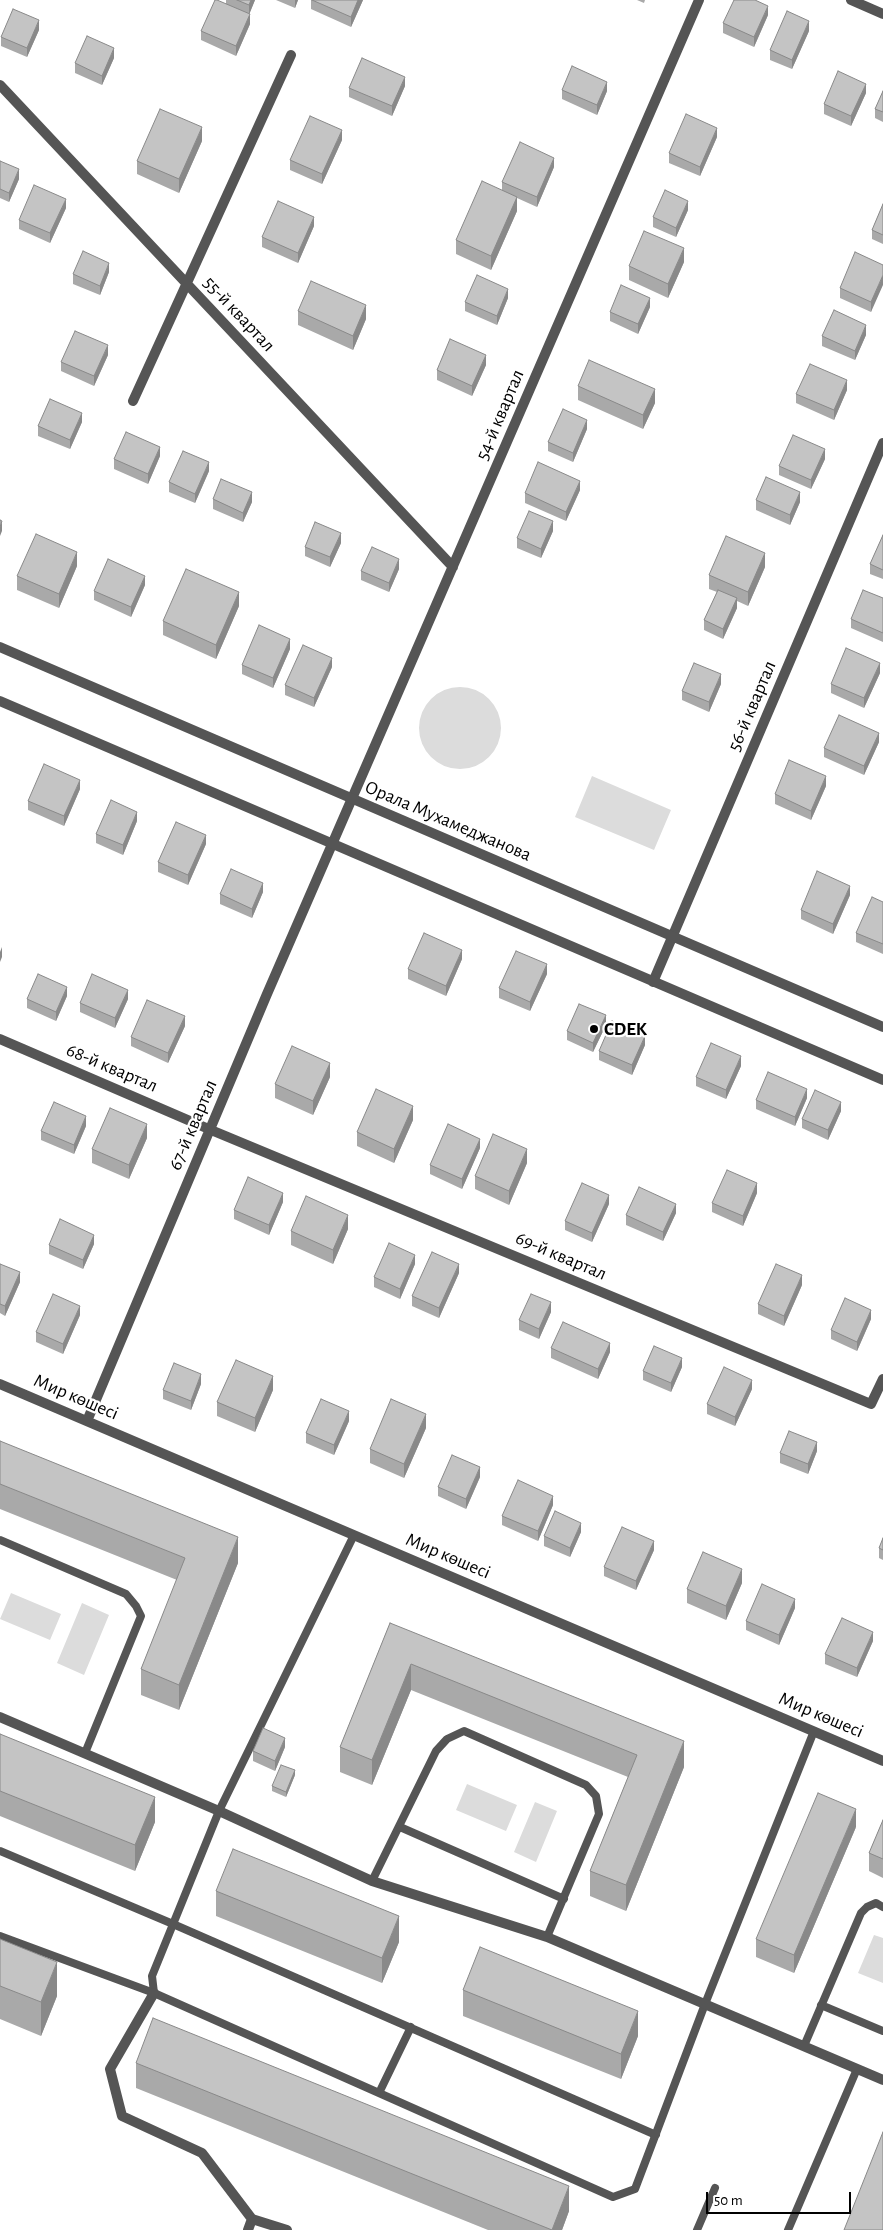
<!DOCTYPE html>
<html>
<head>
<meta charset="utf-8">
<style>
	body { margin:0 }
	#map { position:relative; width:883px; height:2230px; overflow:hidden; background:#fff; font-family:"Alegreya Sans",sans-serif }
	canvas { display:block }
	.scale { position:absolute; left:706px; top:2192px; width:145px; height:22px; box-sizing:border-box; border:2px solid #000; border-top:0; padding-left:6px; font-size:15px; line-height:18px; white-space:nowrap; color:#000; -webkit-text-stroke:4px #fff; paint-order:stroke }
</style>
</head>
<body>
<div id="map">
<canvas width="883" height="2230"></canvas>
<div class="scale">50 m</div>
</div>
<script>
const context = document.querySelector('canvas').getContext('2d');
context.lineJoin = 'round';
function fill(path, color) { context.fillStyle = color; context.fill(path, 'evenodd'); }
const shape = rows => new Path2D(rows.map(r => 'M' + r).join(''));
function stroke(path, color, width, dash) { context.strokeStyle = color; context.lineWidth = width; context.lineCap = dash ? 'butt' : 'round'; context.setLineDash(dash || []); context.stroke(path); }
function write(font, color, halo, rows, align = 'center') {
  context.font = font + ' "Alegreya Sans",sans-serif'; context.lineWidth = 4.5; context.setLineDash([]); context.textBaseline = 'middle'; context.strokeStyle = halo; context.fillStyle = color; for (const [text, x, y, turn = 0] of rows) {
    context.save(); context.translate(x, y); context.rotate((+turn || 0) * Math.PI / 180); context.textAlign = isNaN(turn) ? turn : align; if (halo) context.strokeText(text, 0, 0); context.fillText(text, 0, 0); context.restore();
  }
}
fill(shape([
	'419 728a41 41 0 1 1 82 0a41 41 0 1 1-82 0Z',
	[592,776,671,810,654,850,575,817],
	[11,1593,61,1614,50,1640,0,1619],
	[82,1603,109,1615,84,1675,57,1663],
	[467,1784,517,1805,506,1831,456,1810],
	[535,1802,557,1811,536,1862,514,1852],
	[874,1935,883,1938,883,1983,858,1973]
]), '#dcdcdc');
stroke(shape([
	[354,1535,219,1811,152,1976,154,1993,613,2197,635,2189,705,2004,814,1731],
	[0,1540,126,1594,136,1606,141,1616,85,1753],
	[400,1827,564,1899],
	[0,1851,173,1924,656,2135],
	[372,1881,436,1751,447,1739,464,1731,586,1785,596,1796,599,1814,547,1937],
	[0,1936,154,1993],
	[821,2005,883,2031],
	[804,2046,861,1913,867,1907,876,1903,883,1907],
	[379,2093,411,2027],
	[697,2230,715,2188],
	[788,2230,857,2069]
]), '#555', 8);
stroke(shape([
	[851,0,883,14],
	[0,85,453,567],
	[133,401,291,55],
	[653,982,883,443],
	[0,1039,211,1130,871,1404,883,1379],
	[0,1384,883,1761],
	[87,1421,267,994,699,0],
	[0,1717,219,1811,372,1881,547,1937,883,2080],
	[154,1993,110,2069,122,2116,202,2153,252,2219,248,2230],
	[252,2219,287,2230]
]), '#555', 10);
stroke(shape([
	[0,647,883,1027],
	[0,701,883,1080]
]), '#555', 10);
fill(shape([
	[226,0,255,0,249,14,250,24,236,56,201,40,201,31,226,4],
	[276,0,298,0,295,8],
	[311,0,363,0,351,27,311,9],
	[637,0,645,0,644,3],
	[768,15,754,47,723,33,723,23],
	[39,30,27,57,1,46,1,37],
	[809,31,792,69,770,60,770,50],
	[114,58,102,85,75,73,75,63],
	[405,86,392,116,349,97,349,88],
	[562,90,607,91,597,115,562,99],
	[883,91,883,122,875,118,875,109],
	[866,93,851,126,824,114,824,104],
	[717,137,700,176,669,163,669,153],
	[342,140,322,184,290,170,290,160],
	[202,141,179,193,137,174,137,161],
	[0,161,19,179,9,202,0,198],
	[554,167,537,207,517,198,517,211,491,270,456,254,456,240,502,190,502,182],
	[883,204,883,244,872,239,872,230],
	[66,208,50,243,19,229,19,220],
	[688,210,676,237,653,227,653,217],
	[314,226,298,263,262,247,262,237],
	[684,262,668,298,629,280,629,266],
	[883,265,871,312,840,298,840,288],
	[109,272,100,295,73,284,73,274],
	[508,298,497,325,465,311,465,302],
	[650,307,638,334,610,321,610,312],
	[298,311,366,319,353,350,298,325],
	[866,335,855,360,822,346,822,336],
	[108,355,94,386,61,371,61,362],
	[486,365,472,396,437,380,437,370],
	[578,386,655,403,643,429,578,400],
	[847,390,834,420,796,403,796,394],
	[82,422,70,449,38,436,38,426],
	[587,429,573,462,548,451,548,442],
	[160,456,148,484,114,469,114,459],
	[825,459,811,489,779,475,779,466],
	[209,471,195,503,169,492,169,482],
	[580,490,566,521,525,503,525,493],
	[213,499,252,502,243,522,213,509],
	[756,500,800,502,790,525,756,510],
	[553,531,541,558,517,548,517,538],
	[883,535,883,579,870,574,870,564],
	[341,543,330,567,305,556,305,547],
	[77,566,59,608,17,590,17,576],
	[765,567,748,606,737,601,737,608,723,639,704,630,704,620,717,592,709,589,709,575],
	[399,569,389,592,361,580,361,571],
	[145,585,131,617,94,600,94,591],
	[883,598,883,642,851,628,851,619],
	[239,606,216,659,163,635,163,621],
	[290,649,273,688,242,674,242,665],
	[332,667,314,707,285,695,285,685],
	[880,673,864,708,831,693,831,684],
	[721,684,709,712,682,700,682,691],
	[879,742,864,775,824,757,824,748],
	[826,786,811,820,775,804,775,794],
	[80,789,64,826,28,810,28,801],
	[137,821,123,855,96,843,96,834],
	[206,844,188,885,158,872,158,862],
	[263,892,252,918,220,904,220,894],
	[850,895,833,934,801,919,801,910],
	[883,902,883,954,856,942,856,933],
	[462,959,446,996,408,979,408,969],
	[547,974,530,1011,499,998,499,988],
	[67,996,56,1021,27,1008,27,999],
	[128,999,115,1028,80,1012,80,1003],
	[606,1025,593,1052,567,1040,567,1031],
	[185,1026,168,1063,131,1046,131,1037],
	[645,1045,632,1075,599,1060,599,1051],
	[741,1066,726,1099,696,1086,696,1077],
	[330,1077,313,1115,275,1098,275,1084],
	[807,1098,795,1126,756,1109,756,1100],
	[841,1111,828,1140,802,1128,802,1119],
	[413,1120,394,1163,357,1146,357,1132],
	[86,1126,74,1154,41,1140,41,1131],
	[147,1138,129,1179,92,1163,92,1149],
	[480,1148,462,1189,430,1174,430,1165],
	[527,1163,509,1205,475,1189,475,1176],
	[757,1193,743,1226,712,1212,712,1203],
	[283,1202,269,1235,234,1219,234,1210],
	[609,1204,592,1242,565,1230,565,1221],
	[676,1213,663,1241,626,1225,626,1215],
	[348,1229,333,1264,291,1245,291,1231],
	[94,1244,83,1269,49,1254,49,1245],
	[0,1264,20,1282,5,1316,0,1313],
	[415,1264,400,1299,374,1287,374,1277],
	[459,1273,439,1318,412,1306,412,1296],
	[802,1285,784,1326,758,1314,758,1304],
	[551,1312,539,1339,519,1330,519,1320],
	[80,1315,63,1354,36,1342,36,1332],
	[871,1319,857,1351,831,1339,831,1330],
	[551,1348,610,1352,598,1379,551,1358],
	[682,1367,671,1392,643,1380,643,1371],
	[201,1384,191,1410,163,1399,163,1390],
	[752,1389,735,1426,707,1414,707,1404],
	[273,1390,255,1432,217,1416,217,1402],
	[349,1421,334,1455,306,1443,306,1433],
	[426,1428,404,1478,370,1463,370,1449],
	[0,1441,238,1563,179,1710,141,1695,141,1669,177,1580,0,1509],
	[817,1451,808,1474,780,1463,780,1453],
	[480,1477,466,1509,438,1496,438,1487],
	[553,1505,538,1541,502,1525,502,1516],
	[581,1532,570,1557,544,1546,544,1536],
	[883,1538,883,1560,879,1558,879,1548],
	[654,1550,636,1590,604,1576,604,1567],
	[742,1583,726,1620,687,1603,687,1589],
	[795,1608,779,1645,746,1630,746,1621],
	[390,1623,684,1767,626,1911,590,1896,590,1871,628,1777,411,1690,372,1785,340,1772,340,1747],
	[873,1641,857,1677,825,1664,825,1654],
	[0,1734,155,1822,135,1871,0,1816],
	[285,1747,275,1771,253,1761,253,1751],
	[295,1775,286,1797,272,1791,272,1786],
	[883,1820,883,1878,869,1871,869,1853],
	[856,1827,794,1973,756,1957,756,1939],
	[216,1891,399,1942,382,1983,216,1916],
	[0,1939,57,1996,41,2036,0,2019],
	[463,1990,638,2036,621,2079,463,2016],
	[136,2063,569,2211,562,2230,488,2230,136,2088]
]), '#a9a9a9');
fill(shape([
	[251,0,255,0,249,15,249,5],
	[295,0,298,0,295,8],
	[358,0,363,0,351,27,351,17],
	[768,6,768,15,754,47,754,37],
	[250,14,250,24,236,56,236,46],
	[39,20,39,30,27,57,27,48],
	[809,21,809,31,792,69,792,60],
	[114,48,114,58,102,85,102,76],
	[405,77,405,86,392,116,392,106],
	[607,82,607,91,597,115,597,105],
	[866,84,866,93,851,126,851,116],
	[202,127,202,141,179,193,179,179],
	[717,128,717,137,700,176,700,167],
	[342,130,342,140,322,184,322,174],
	[554,158,554,167,537,207,537,197],
	[19,169,19,179,9,202,9,193],
	[517,197,517,211,491,270,491,256],
	[66,199,66,208,50,243,50,233],
	[688,201,688,210,676,237,676,228],
	[314,217,314,226,298,263,298,253],
	[684,248,684,262,668,298,668,284],
	[109,263,109,272,100,295,100,286],
	[883,275,883,285,871,312,871,302],
	[508,289,508,298,497,325,497,316],
	[650,298,650,307,638,334,638,324],
	[366,305,366,319,353,350,353,336],
	[866,325,866,335,855,360,855,351],
	[108,345,108,355,94,386,94,376],
	[486,355,486,365,472,396,472,386],
	[847,380,847,390,834,420,834,410],
	[655,389,655,403,643,429,643,415],
	[82,413,82,422,70,449,70,440],
	[587,420,587,429,573,462,573,453],
	[160,447,160,456,148,484,148,474],
	[825,449,825,459,811,489,811,480],
	[209,462,209,471,195,503,195,494],
	[580,481,580,490,566,521,566,512],
	[252,492,252,502,243,522,243,513],
	[800,492,800,502,790,525,790,515],
	[2,521,2,531,0,536,0,527],
	[553,521,553,531,541,558,541,549],
	[341,533,341,543,330,567,330,557],
	[77,552,77,566,59,608,59,594],
	[765,553,765,567,748,606,748,592],
	[399,559,399,569,389,592,389,583],
	[145,576,145,585,131,617,131,607],
	[239,592,239,606,216,659,216,645],
	[737,598,737,608,723,639,723,629],
	[290,639,290,649,273,688,273,678],
	[332,658,332,667,314,707,314,698],
	[880,663,880,673,864,708,864,698],
	[721,674,721,684,709,712,709,702],
	[879,733,879,742,864,775,864,766],
	[826,776,826,786,811,820,811,811],
	[80,780,80,789,64,826,64,816],
	[137,812,137,821,123,855,123,845],
	[206,835,206,844,188,885,188,875],
	[263,883,263,892,252,918,252,909],
	[850,886,850,895,833,934,833,924],
	[2,947,2,957,0,962,0,952],
	[462,950,462,959,446,996,446,986],
	[547,964,547,974,530,1011,530,1002],
	[67,987,67,996,56,1021,56,1012],
	[128,990,128,999,115,1028,115,1018],
	[606,1015,606,1025,593,1052,593,1043],
	[185,1016,185,1026,168,1063,168,1053],
	[645,1036,645,1045,632,1075,632,1065],
	[741,1056,741,1066,726,1099,726,1090],
	[330,1063,330,1077,313,1115,313,1101],
	[807,1089,807,1098,795,1126,795,1117],
	[841,1102,841,1111,828,1140,828,1130],
	[413,1106,413,1120,394,1163,394,1149],
	[86,1116,86,1126,74,1154,74,1145],
	[147,1124,147,1138,129,1179,129,1165],
	[480,1139,480,1148,462,1189,462,1179],
	[527,1149,527,1163,509,1205,509,1191],
	[757,1183,757,1193,743,1226,743,1216],
	[283,1193,283,1202,269,1235,269,1225],
	[609,1195,609,1204,592,1242,592,1233],
	[676,1204,676,1213,663,1241,663,1232],
	[348,1215,348,1229,333,1264,333,1250],
	[94,1235,94,1244,83,1269,83,1260],
	[415,1255,415,1264,400,1299,400,1289],
	[459,1264,459,1273,439,1318,439,1308],
	[20,1272,20,1282,5,1316,5,1306],
	[802,1275,802,1285,784,1326,784,1316],
	[551,1302,551,1312,539,1339,539,1329],
	[80,1306,80,1315,63,1354,63,1344],
	[871,1310,871,1319,857,1351,857,1342],
	[610,1343,610,1352,598,1379,598,1369],
	[682,1358,682,1367,671,1392,671,1383],
	[201,1374,201,1384,191,1410,191,1401],
	[273,1376,273,1390,255,1432,255,1418],
	[752,1380,752,1389,735,1426,735,1417],
	[349,1411,349,1421,334,1455,334,1445],
	[426,1414,426,1428,404,1478,404,1464],
	[817,1442,817,1451,808,1474,808,1464],
	[480,1467,480,1477,466,1509,466,1499],
	[553,1496,553,1505,538,1541,538,1531],
	[581,1523,581,1532,570,1557,570,1548],
	[238,1537,238,1563,179,1710,179,1685],
	[654,1541,654,1550,636,1590,636,1581],
	[742,1569,742,1583,726,1620,726,1606],
	[795,1599,795,1608,779,1645,779,1635],
	[873,1632,873,1641,857,1677,857,1668],
	[411,1664,411,1690,372,1785,372,1760],
	[285,1738,285,1747,275,1771,275,1761],
	[684,1741,684,1767,626,1911,626,1885],
	[295,1770,295,1775,286,1797,286,1792],
	[155,1797,155,1822,135,1871,135,1845],
	[856,1809,856,1827,794,1973,794,1955],
	[399,1916,399,1942,382,1983,382,1958],
	[57,1962,57,1996,41,2036,41,2002],
	[638,2011,638,2036,621,2079,621,2054],
	[569,2186,569,2211,562,2230,552,2230]
]), '#898989');
const building = shape([
	[215,0,217,0,250,14,236,46,201,31,215,0],
	[237,0,251,0,249,5,237,0],
	[312,0,358,0,351,17,312,0],
	[734,0,755,0,768,6,754,37,723,23,734,0],
	[13,9,39,20,27,48,1,37,13,9],
	[787,11,809,21,792,60,770,50,787,11],
	[87,36,114,48,102,76,75,63,87,36],
	[362,58,405,77,392,106,349,88,362,58],
	[572,66,607,82,597,105,562,90,572,66],
	[838,71,866,84,851,116,824,104,838,71],
	[883,91,883,112,875,109,883,91],
	[160,109,202,127,179,179,137,161,160,109],
	[686,114,717,128,700,167,669,153,686,114],
	[310,116,342,130,322,174,290,160,310,116],
	[520,142,554,158,537,197,502,182,520,142],
	[0,161,19,169,9,193,0,189,0,161],
	[482,181,517,197,491,256,456,240,482,181],
	[34,185,66,199,50,233,19,220,34,185],
	[665,190,688,201,676,228,653,217,665,190],
	[278,201,314,217,298,253,262,237,278,201],
	[883,204,883,235,872,230,883,204],
	[644,231,684,248,668,284,629,266,644,231],
	[83,251,109,263,100,286,73,274,83,251],
	[855,252,883,265,883,275,871,302,840,288,855,252],
	[477,275,508,289,497,316,465,302,477,275],
	[311,281,366,305,353,336,298,311,311,281],
	[621,285,650,298,638,324,610,312,621,285],
	[834,310,866,325,855,351,822,336,834,310],
	[75,331,108,345,94,376,61,362,75,331],
	[450,339,486,355,472,386,437,370,450,339],
	[589,360,655,389,643,415,578,386,589,360],
	[810,364,847,380,834,410,796,394,810,364],
	[50,399,82,413,70,440,38,426,50,399],
	[563,409,587,420,573,453,548,442,563,409],
	[126,432,160,447,148,474,114,459,126,432],
	[793,435,825,449,811,480,779,466,793,435],
	[183,451,209,462,195,494,169,482,183,451],
	[538,462,580,481,566,512,525,493,538,462],
	[766,477,800,492,790,515,756,500,766,477],
	[221,479,252,492,243,513,213,499,221,479],
	[529,511,553,521,541,549,517,538,529,511],
	[0,520,2,521,0,527,0,520],
	[315,522,341,533,330,557,305,547,315,522],
	[36,534,77,552,59,594,17,576,36,534],
	[883,535,883,570,870,564,883,535],
	[726,536,765,553,748,592,709,575,726,536],
	[372,547,399,559,389,583,361,571,372,547],
	[108,559,145,576,131,607,94,591,108,559],
	[186,569,239,592,216,645,163,621,186,569],
	[718,590,737,598,723,629,704,620,718,590],
	[863,590,883,598,883,633,851,619,863,590],
	[259,625,290,639,273,678,242,665,259,625],
	[303,645,332,658,314,698,285,685,303,645],
	[846,648,880,663,864,698,831,684,846,648],
	[694,663,721,674,709,702,682,691,694,663],
	[839,715,879,733,864,766,824,748,839,715],
	[789,760,826,776,811,811,775,794,789,760],
	[44,764,80,780,64,816,28,801,44,764],
	[111,800,137,812,123,845,96,834,111,800],
	[176,822,206,835,188,875,158,862,176,822],
	[231,869,263,883,252,909,220,894,231,869],
	[817,871,850,886,833,924,801,910,817,871],
	[872,897,883,902,883,944,856,933,872,897],
	[424,933,462,950,446,986,408,969,424,933],
	[516,951,547,964,530,1002,499,988,516,951],
	[38,974,67,987,56,1012,27,999,38,974],
	[92,974,128,990,115,1018,80,1003,92,974],
	[147,1000,185,1016,168,1053,131,1037,147,1000],
	[579,1004,606,1015,593,1043,567,1031,579,1004],
	[612,1021,645,1036,632,1065,599,1051,612,1021],
	[711,1043,741,1056,726,1090,696,1077,711,1043],
	[292,1046,330,1063,313,1101,275,1084,292,1046],
	[768,1072,807,1089,795,1117,756,1100,768,1072],
	[376,1089,413,1106,394,1149,357,1132,376,1089],
	[815,1090,841,1102,828,1130,802,1119,815,1090],
	[54,1102,86,1116,74,1145,41,1131,54,1102],
	[110,1108,147,1124,129,1165,92,1149,110,1108],
	[448,1124,480,1139,462,1179,430,1165,448,1124],
	[493,1134,527,1149,509,1191,475,1176,493,1134],
	[727,1170,757,1183,743,1216,712,1203,727,1170],
	[248,1177,283,1193,269,1225,234,1210,248,1177],
	[582,1183,609,1195,592,1233,565,1221,582,1183],
	[639,1187,676,1204,663,1232,626,1215,639,1187],
	[306,1196,348,1215,333,1250,291,1231,306,1196],
	[60,1219,94,1235,83,1260,49,1245,60,1219],
	[389,1243,415,1255,400,1289,374,1277,389,1243],
	[432,1252,459,1264,439,1308,412,1296,432,1252],
	[0,1264,20,1272,5,1306,0,1304,0,1264],
	[776,1264,802,1275,784,1316,758,1304,776,1264],
	[53,1294,80,1306,63,1344,36,1332,53,1294],
	[531,1294,551,1302,539,1329,519,1320,531,1294],
	[845,1298,871,1310,857,1342,831,1330,845,1298],
	[563,1322,610,1343,598,1369,551,1348,563,1322],
	[654,1346,682,1358,671,1383,643,1371,654,1346],
	[236,1360,273,1376,255,1418,217,1402,236,1360],
	[174,1363,201,1374,191,1401,163,1390,174,1363],
	[724,1367,752,1380,735,1417,707,1404,724,1367],
	[321,1399,349,1411,334,1445,306,1433,321,1399],
	[391,1399,426,1414,404,1464,370,1449,391,1399],
	[789,1431,817,1442,808,1464,780,1453,789,1431],
	[0,1441,238,1537,179,1685,141,1669,185,1558,0,1484,0,1441],
	[452,1455,480,1467,466,1499,438,1487,452,1455],
	[518,1480,553,1496,538,1531,502,1516,518,1480],
	[555,1511,581,1523,570,1548,544,1536,555,1511],
	[622,1527,654,1541,636,1581,604,1567,622,1527],
	[883,1538,883,1550,879,1548,883,1538],
	[703,1552,742,1569,726,1606,687,1589,703,1552],
	[762,1584,795,1599,779,1635,746,1621,762,1584],
	[842,1618,873,1632,857,1668,825,1654,842,1618],
	[390,1623,684,1741,626,1885,590,1871,637,1755,411,1664,372,1760,340,1747,390,1623],
	[263,1728,285,1738,275,1761,253,1751,263,1728],
	[0,1734,155,1797,135,1845,0,1791,0,1734],
	[281,1765,295,1770,286,1792,272,1786,281,1765],
	[818,1793,856,1809,794,1955,756,1939,818,1793],
	[883,1820,883,1859,869,1853,883,1820],
	[233,1849,399,1916,382,1958,216,1891,233,1849],
	[0,1939,57,1962,41,2002,0,1986,0,1939],
	[480,1947,638,2011,621,2054,463,1990,480,1947],
	[153,2018,569,2186,552,2230,136,2063,153,2018],
	[883,2132,883,2230,844,2230,883,2132]
]);
fill(building, '#c4c4c4');
stroke(building, '#898989', 1);
for (const [x, y, r, color] of [
	[594,1029,5,"#000"]
]) { const dot = new Path2D(); dot.arc(x, y, r, 0, 2 * Math.PI); context.fillStyle = color; context.fill(dot); stroke(dot, '#fff', 2); }
write('19px', '#000', '#fff', [
	["55-й квартал",239,314,47],
	["54-й квартал",500,415,-67],
	["56-й квартал",752,706,-67],
	["Орала Мухамеджанова",448,821,23],
	["68-й квартал",112,1068,23],
	["67-й квартал",193,1125,-67],
	["69-й квартал",561,1256,23],
	["Мир көшесі",76,1397,23],
	["Мир көшесі",448,1556,23],
	["Мир көшесі",821,1715,23]
]);
write('bold 19px', '#000', '#fff', [
	["CDEK",604,1029]
], 'left');
</script>
</body>
</html>
